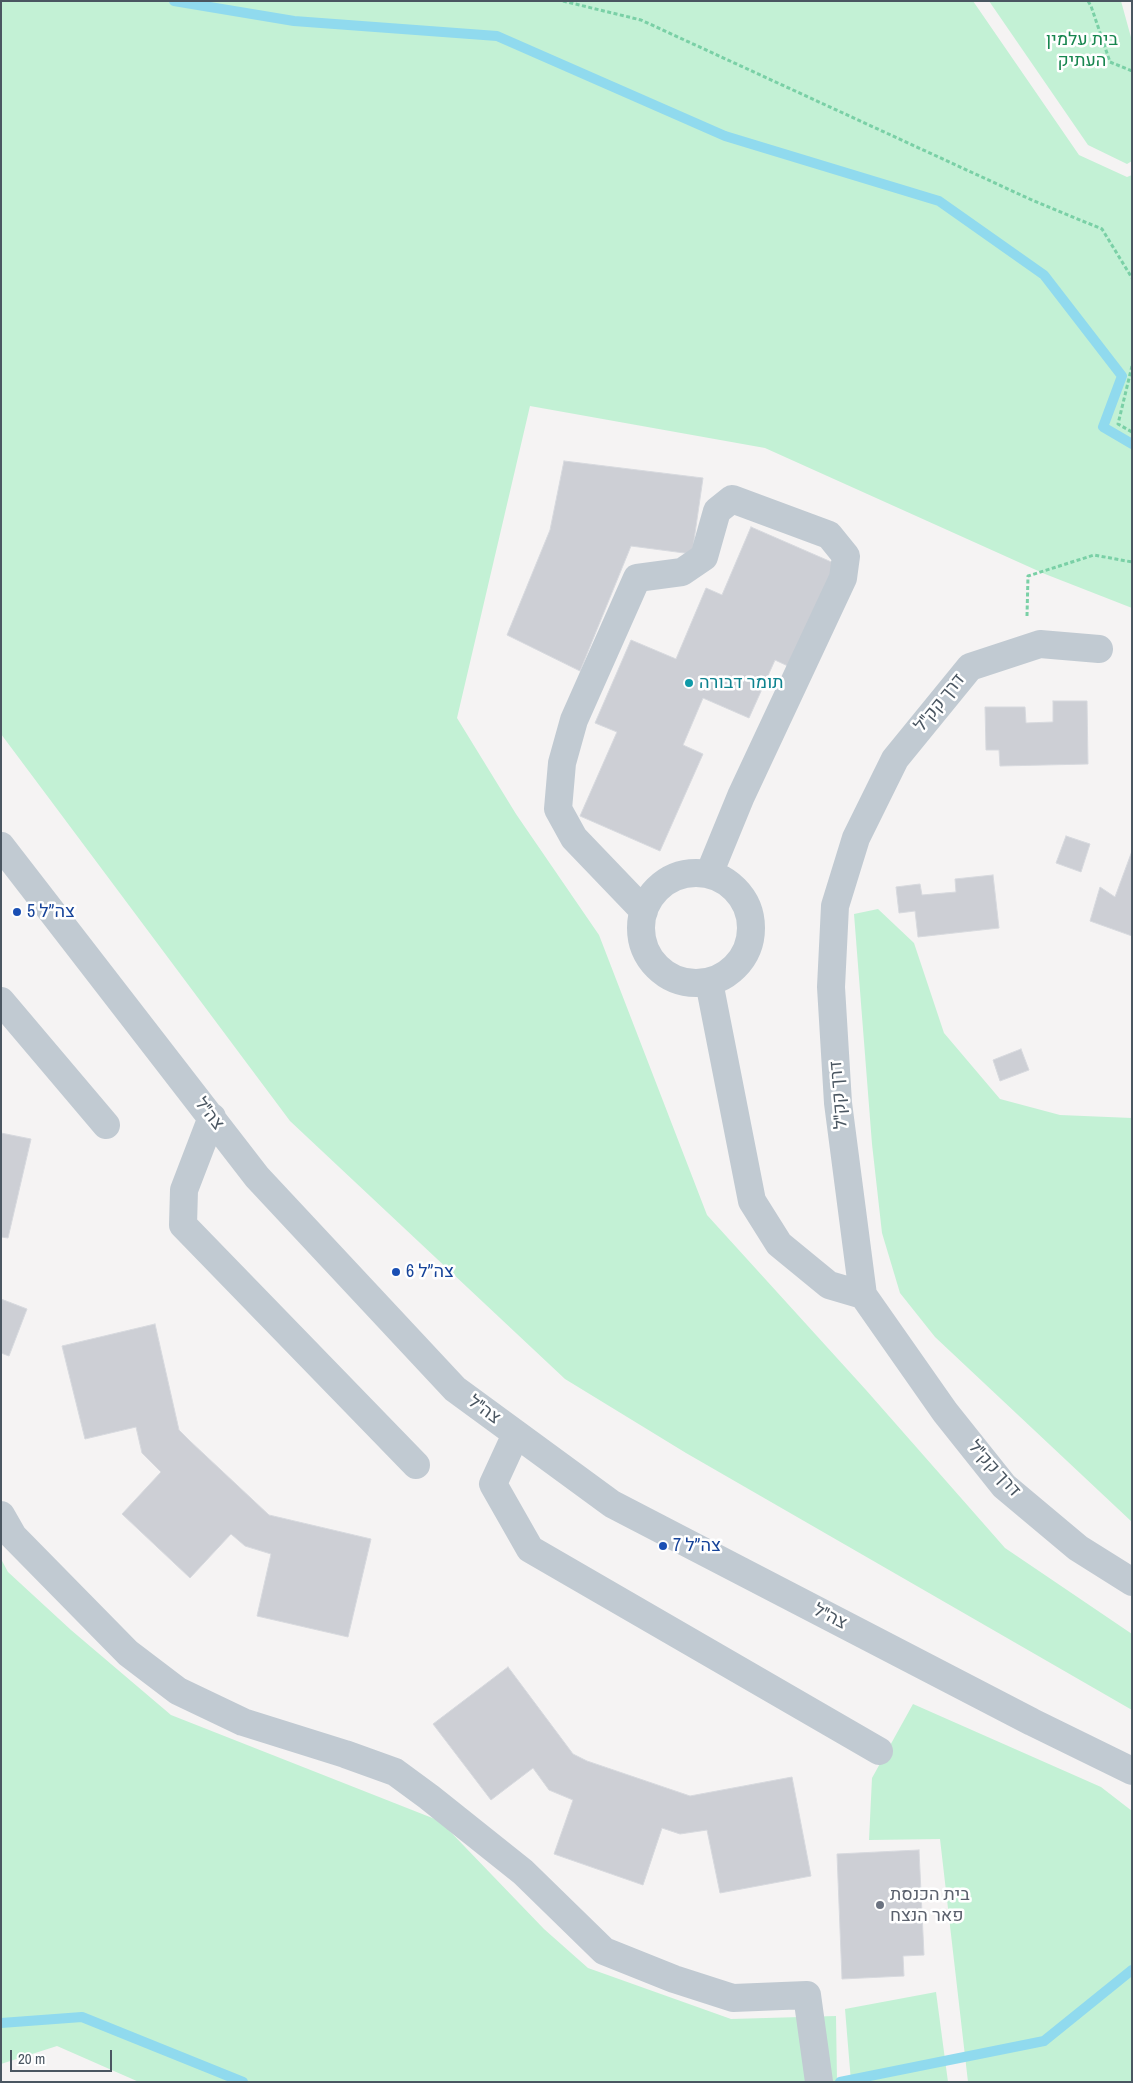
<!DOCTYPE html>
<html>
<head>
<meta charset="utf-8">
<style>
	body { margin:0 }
	#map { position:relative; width:1133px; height:2083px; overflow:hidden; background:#f5f3f3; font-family:"Archivo Narrow",sans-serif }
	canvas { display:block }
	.frame { position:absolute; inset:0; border:2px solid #4a5661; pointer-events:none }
	.scale { position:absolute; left:10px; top:2050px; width:102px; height:22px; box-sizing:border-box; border:2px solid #4a5661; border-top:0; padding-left:6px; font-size:15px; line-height:18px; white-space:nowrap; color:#4a5661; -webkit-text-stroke:4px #fff; paint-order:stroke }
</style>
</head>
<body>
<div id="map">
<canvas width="1133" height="2083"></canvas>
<div class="frame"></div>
<div class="scale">20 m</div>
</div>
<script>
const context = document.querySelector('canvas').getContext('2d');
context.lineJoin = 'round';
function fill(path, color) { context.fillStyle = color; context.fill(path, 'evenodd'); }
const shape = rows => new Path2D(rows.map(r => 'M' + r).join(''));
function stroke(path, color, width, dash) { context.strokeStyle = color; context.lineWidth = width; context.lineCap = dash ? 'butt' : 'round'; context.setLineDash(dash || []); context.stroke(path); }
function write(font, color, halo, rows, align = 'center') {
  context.font = font + ' "Archivo Narrow",Heebo,sans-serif'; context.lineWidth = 5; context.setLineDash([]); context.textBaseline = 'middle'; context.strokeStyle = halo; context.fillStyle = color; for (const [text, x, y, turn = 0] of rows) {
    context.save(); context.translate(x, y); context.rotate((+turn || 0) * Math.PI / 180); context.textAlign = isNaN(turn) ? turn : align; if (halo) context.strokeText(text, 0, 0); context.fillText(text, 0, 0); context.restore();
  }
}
fill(shape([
	[1,1,973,1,1079,155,1127,177,1132,175,1132,608,1045,574,765,448,530,406,457,718,516,814,599,935,707,1215,866,1390,1005,1548,1132,1634,1132,1710,686,1453,565,1379,290,1121,1,734],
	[989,1,1121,1,1132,41,1132,161,1127,164,1088,145],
	[878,909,914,943,944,1033,1000,1099,1060,1115,1132,1118,1132,1522,935,1337,900,1293,882,1233,872,1144,854,914],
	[1,1559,8,1572,71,1630,171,1715,440,1821,544,1929,588,1968,731,2019,836,2016,837,2082,139,2082,57,2046,1,2064],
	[913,1704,1101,1787,1132,1811,1132,2082,968,2082,940,1839,869,1840,872,1778],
	[936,1992,948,2082,851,2082,845,2009]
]), '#c3f1d5');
stroke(shape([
	[174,1,294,21,497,36,725,136,939,201,1044,275,1122,376,1103,427,1132,444],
	[1,2023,82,2017,243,2082],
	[840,2082,1044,2041,1132,1970]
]), '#90daee', 10);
const building = shape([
	[564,461,703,478,692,554,631,546,580,671,507,635,550,530,564,461],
	[751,527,836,564,790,667,775,660,749,718,703,698,683,745,703,754,660,851,580,816,617,732,595,723,631,640,676,659,706,588,722,595,751,527],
	[1053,701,1087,701,1088,764,1000,766,999,750,986,750,985,707,1025,707,1026,723,1053,722,1053,701],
	[1066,836,1090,844,1081,872,1056,863,1066,836],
	[1132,851,1132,936,1090,921,1100,887,1115,897,1132,851],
	[993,875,999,928,918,937,915,911,899,913,896,887,920,884,922,895,956,892,955,879,993,875],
	[1021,1049,1029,1070,1000,1081,993,1060,1021,1049],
	[1,1133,31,1139,8,1238,1,1237,1,1133],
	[1,1299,27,1309,9,1356,1,1353,1,1299],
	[155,1324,179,1430,190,1441,269,1515,371,1539,348,1637,257,1616,271,1554,245,1546,231,1534,190,1578,122,1514,161,1472,142,1453,136,1427,85,1439,62,1346,155,1324],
	[508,1667,573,1754,587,1761,690,1796,792,1777,811,1876,720,1893,707,1830,680,1834,662,1828,643,1885,554,1854,573,1800,549,1790,533,1768,491,1800,433,1724,508,1667],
	[919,1850,924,1955,903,1956,904,1976,842,1979,837,1854,919,1850]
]);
fill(building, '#cdcfd5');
stroke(building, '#d7d9de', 1);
stroke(shape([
	[563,1,641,20,1034,201,1102,229,1132,278],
	[1088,1,1091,6,1110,62,1132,71],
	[1132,366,1118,424,1132,432],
	[1027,616,1028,576,1094,555,1132,562]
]), '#7ad0a6', 3, [4, 2.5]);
stroke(shape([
	[1099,649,1040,644,970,667,895,759,856,838,835,906,831,987,838,1103,863,1295,945,1412,1004,1486,1078,1548,1132,1582],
	[1,846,257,1177,455,1389,612,1504,1032,1722,1132,1771],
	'641 928a55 55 0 1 1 110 0a55 55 0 1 1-110 0Z',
	[644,911,574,838,558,809,562,763,574,720,637,578,682,572,704,557,717,511,732,499,829,535,846,556,843,578,741,796,709,874],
	[709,982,752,1201,779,1244,829,1285,863,1295],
	[1,1001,106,1125],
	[212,1117,184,1190,183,1225,416,1465],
	[516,1434,493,1484,530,1549,879,1751],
	[1,1515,13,1536,128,1653,178,1691,243,1722,345,1754,395,1772,429,1797,523,1872,604,1951,674,1979,733,1998,807,1995,819,2082]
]), '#c1cad2', 28);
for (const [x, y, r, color] of [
	[689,683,5,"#0f9aa8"],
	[17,912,5,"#1a4fb4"],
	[396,1272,5,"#1a4fb4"],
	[663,1546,5,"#1a4fb4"],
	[880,1905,5,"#6b7280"]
]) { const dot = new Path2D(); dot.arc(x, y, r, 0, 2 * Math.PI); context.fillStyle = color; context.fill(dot); stroke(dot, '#fff', 2); }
write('18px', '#17864f', '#fff', [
	["בית עלמין",1082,40],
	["העתיק",1082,61]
]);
write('18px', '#0d838f', '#fff', [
	["תומר דבורה",699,683]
], 'left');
write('18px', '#4a5661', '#fff', [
	["דרך קק\"ל",940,703,-51],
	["דרך קק\"ל",839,1095,-95],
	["צה\"ל",209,1114,52],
	["צה\"ל",484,1410,36],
	["דרך קק\"ל",994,1469,48],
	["צה\"ל",830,1617,27]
]);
write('18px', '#164399', '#fff', [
	["צה״ל 5",27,912],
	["צה״ל 6",406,1272],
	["צה״ל 7",673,1546]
], 'left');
write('18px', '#5b616d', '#fff', [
	["בית הכנסת",890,1895],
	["פאר הנצח",890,1916]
], 'left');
</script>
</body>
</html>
